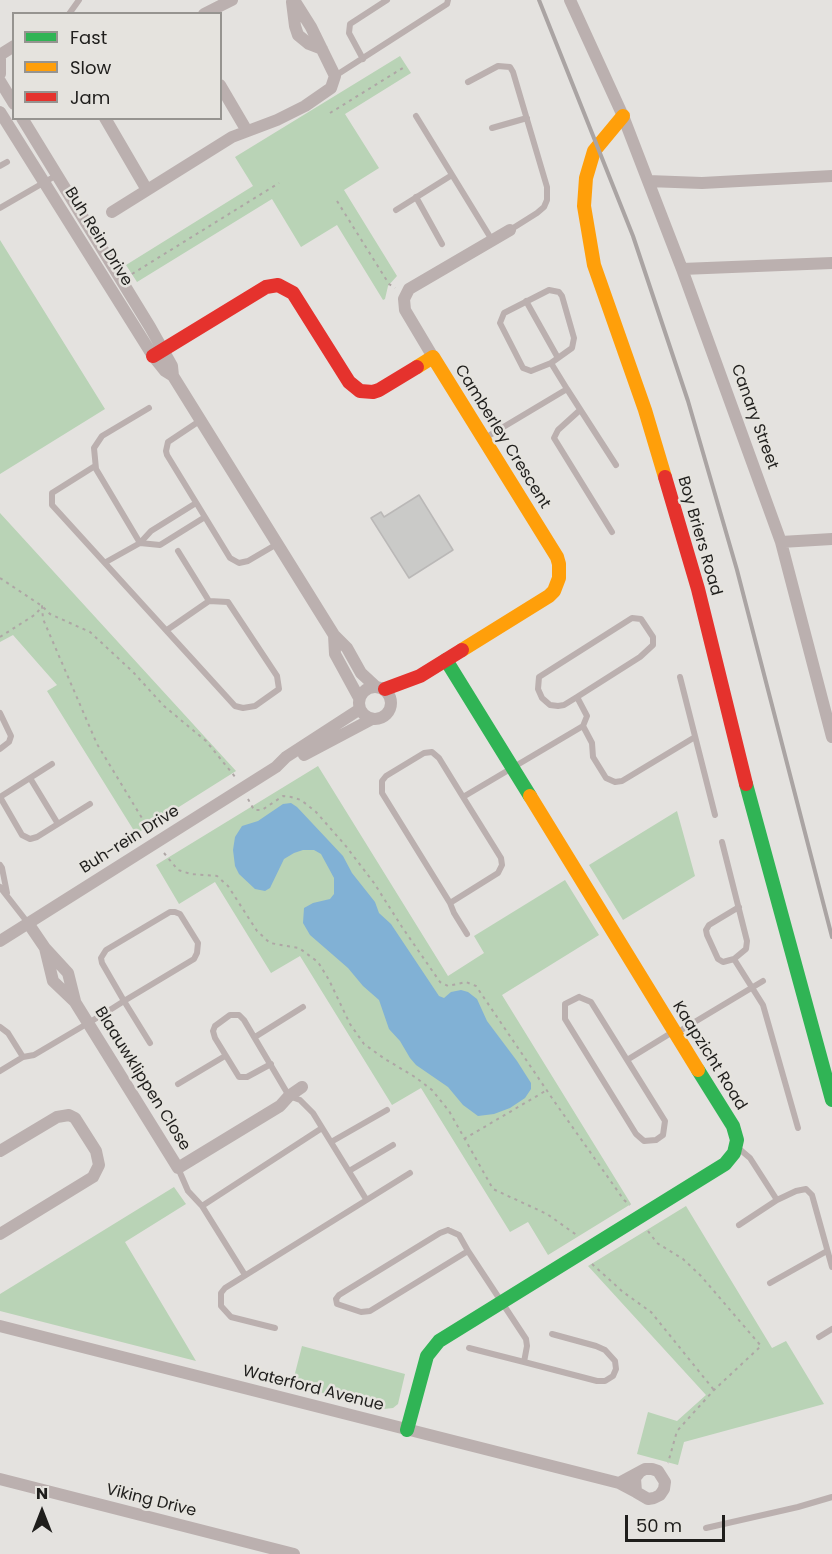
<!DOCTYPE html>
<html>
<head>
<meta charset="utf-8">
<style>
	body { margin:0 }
	#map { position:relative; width:832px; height:1554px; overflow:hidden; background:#e4e2df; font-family:Poppins,sans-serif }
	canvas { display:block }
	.legend { position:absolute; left:12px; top:12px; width:210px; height:108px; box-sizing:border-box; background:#e5e3de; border:2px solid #969490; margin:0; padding:8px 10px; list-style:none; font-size:18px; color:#1f1e1c }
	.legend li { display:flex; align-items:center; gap:12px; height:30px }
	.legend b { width:30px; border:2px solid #969490 }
	.north { position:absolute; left:12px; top:1482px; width:60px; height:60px; -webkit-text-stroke:4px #e5e3de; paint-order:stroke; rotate:0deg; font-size:16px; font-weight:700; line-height:24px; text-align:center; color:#1f1e1c }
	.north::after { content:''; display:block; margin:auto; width:21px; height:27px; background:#1f1e1c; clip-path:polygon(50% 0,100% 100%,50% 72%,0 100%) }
	.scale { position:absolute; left:625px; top:1515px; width:100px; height:27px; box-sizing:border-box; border:3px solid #1f1e1c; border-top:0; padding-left:8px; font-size:18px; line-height:21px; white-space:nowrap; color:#1f1e1c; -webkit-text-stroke:4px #e5e3de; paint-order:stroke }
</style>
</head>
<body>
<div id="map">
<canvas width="832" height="1554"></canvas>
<ul class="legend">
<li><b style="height:8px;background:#30b455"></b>Fast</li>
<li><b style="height:8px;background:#ff9f0a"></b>Slow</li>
<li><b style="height:8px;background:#e5322d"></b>Jam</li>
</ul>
<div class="north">N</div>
<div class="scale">50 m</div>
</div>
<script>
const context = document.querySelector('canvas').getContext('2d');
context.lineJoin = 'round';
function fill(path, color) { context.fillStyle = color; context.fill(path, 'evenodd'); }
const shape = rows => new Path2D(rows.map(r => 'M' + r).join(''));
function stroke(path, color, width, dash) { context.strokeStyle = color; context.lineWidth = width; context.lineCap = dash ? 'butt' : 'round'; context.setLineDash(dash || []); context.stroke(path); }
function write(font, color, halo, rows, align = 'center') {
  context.font = font + ' Poppins,sans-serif'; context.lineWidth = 5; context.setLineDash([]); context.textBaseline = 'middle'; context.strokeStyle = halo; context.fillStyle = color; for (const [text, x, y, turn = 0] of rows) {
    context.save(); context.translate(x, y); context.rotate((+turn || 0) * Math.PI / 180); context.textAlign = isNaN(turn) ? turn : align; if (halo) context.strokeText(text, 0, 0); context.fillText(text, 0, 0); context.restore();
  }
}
fill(shape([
	[400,56,411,73,345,114,379,168,344,190,397,276,388,286,385,299,383,300,337,225,301,247,272,199,137,282,126,265,253,186,235,157],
	[0,240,105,409,0,474],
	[0,513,236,771,136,834,47,691,57,685,13,635,0,642],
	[318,766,448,976,484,953,474,936,565,880,599,935,502,995,631,1204,548,1255,528,1222,510,1232,421,1088,392,1105,300,956,271,973,215,882,179,904,156,865],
	[677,811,695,876,623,920,589,865],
	[174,1187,186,1204,125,1242,196,1361,0,1311,0,1294],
	[686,1206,772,1348,786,1341,824,1404,684,1442,678,1465,637,1454,648,1412,677,1421,706,1395,588,1266],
	[302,1346,405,1374,398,1404,393,1408,384,1409,292,1385]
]), '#b9d3b6');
fill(shape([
	[291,803,297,807,343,856,352,873,375,902,379,913,391,924,439,996,444,998,451,992,461,990,468,992,477,999,487,1021,517,1061,531,1083,531,1089,525,1098,510,1108,494,1114,478,1116,463,1105,448,1087,416,1065,410,1058,400,1041,389,1029,379,1000,363,986,348,968,310,935,303,923,304,908,313,903,330,899,334,894,334,878,321,854,314,850,303,850,294,853,284,859,270,888,265,891,255,889,239,874,235,866,233,850,235,837,242,826,258,821,283,804]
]), '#81b1d5');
const building = shape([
	[419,495,453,550,409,578,371,518,381,512,384,517,419,495]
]);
fill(building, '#cacac8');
stroke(building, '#bab8b7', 1.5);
stroke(shape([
	[330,113,406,66],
	[337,201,389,284,395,288],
	[132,274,279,183],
	[0,578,42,606,50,614,90,632,133,672,164,706,206,741,236,778],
	[0,637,36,614,42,606,43,619,97,744,151,833],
	[248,799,254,810,262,810,283,796,291,797,301,800,316,812,345,845,374,883,402,927,440,982,448,986,466,982,476,986,554,1101,624,1200,630,1205],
	[164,853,178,870,191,874,217,876,228,886,257,931,270,943,299,948,318,962,329,980,350,1024,364,1044,385,1059,415,1077,432,1090,449,1111,493,1189,547,1214,578,1236],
	[464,1139,547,1090],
	[648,1231,657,1243,683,1259,701,1276,761,1346,714,1390,677,1431,668,1463],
	[592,1264,623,1292,651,1312,714,1390]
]), '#aea6a5', 2, [3, 4.5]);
stroke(shape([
	[69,14,79,0],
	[363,59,349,33,350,24,387,0],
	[335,76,447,4,448,0],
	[468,82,498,66,510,67,513,72,547,187,547,200,544,207,537,213,510,230],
	[416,116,492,240],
	[492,128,527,118],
	[0,166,7,162],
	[416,197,442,244],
	[0,208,57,175],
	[396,210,452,175],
	[526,301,558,358],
	[551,363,531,371,523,368,500,323,504,313,549,290,559,292,562,296,574,338,572,348,551,363,567,389],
	[580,410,558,430,554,438,612,532],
	[201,420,168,442,166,451,167,455,230,558,239,563,248,561,277,544],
	[485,438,567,389,616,465],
	[95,466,52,493,52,505,235,706,243,708,255,706,279,689,277,676,228,602,209,601,167,630],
	[140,543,96,469,94,448,102,436,149,408],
	[140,543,160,545,205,517],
	[178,551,209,601],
	[106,562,140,543,151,531,196,503],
	[680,677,715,815],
	[0,713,11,736,9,742,0,749],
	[583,726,592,743,593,757,606,778,615,782,622,781,695,737],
	[30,778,58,824],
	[0,797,22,835,30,839,37,837,90,804],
	[0,797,52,764],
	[722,842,747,941,746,949,734,959],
	[0,865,2,868,7,893],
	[0,887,28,923],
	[450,903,498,873,502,865,501,858,463,797],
	[739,907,709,925,706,930,707,935,718,959,723,962,734,959,763,1005,798,1128],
	[467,934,454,913,450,903,382,793,382,781,386,776,424,753,432,752,439,758,463,797,583,726,587,716,577,697,640,657,653,645,653,637,641,619,632,618,539,677,538,689,542,698,550,705,558,706,564,705,577,697],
	[579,997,591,1002,665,1121,663,1135,656,1140,644,1141,636,1134,565,1019,565,1004,579,997],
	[0,1027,8,1033,23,1057,0,1071],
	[678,1032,763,981],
	[255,1037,303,1007],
	[23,1057,34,1055,95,1019,113,1008,124,1001,194,959,197,953,198,943,180,914,175,912,170,912,106,950,101,958,102,963,124,1001,150,1043],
	[627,1060,671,1033],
	[271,1064,247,1077,239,1077,215,1038,213,1031,215,1026,230,1015,239,1015,244,1020,289,1096,300,1100,313,1113,366,1199],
	[178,1084,225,1056],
	[331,1142,387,1110],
	[737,1147,750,1158,777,1200],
	[178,1168,188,1191,202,1206],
	[349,1171,393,1145],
	[739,1225,777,1200,796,1191,806,1189,812,1195,832,1267],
	[448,1230,459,1235,468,1251,370,1311,361,1312,337,1304,336,1299,339,1295,440,1233,448,1230],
	[468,1251,526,1339,527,1346,524,1362,597,1381,605,1381,613,1376,616,1369,615,1361,605,1350,596,1346,552,1334],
	[245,1275,202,1206,322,1128],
	[770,1283,827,1251],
	[275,1328,231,1317,221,1306,221,1293,225,1288,410,1173],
	[819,1337,832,1329],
	[469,1348,524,1362],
	[706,1528,798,1507,832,1497]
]), '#bbb0af', 6);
stroke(shape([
	[570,0,623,116,648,181,682,269,781,542,832,737],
	[292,2,295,26,298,35,309,44,322,49],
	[204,14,232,0],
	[0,55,14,46],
	[0,59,0,74],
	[0,81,14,104],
	[220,85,247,131],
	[0,112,153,356,165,371,173,376],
	[22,118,150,327,172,366,173,376,334,635,347,648,361,673,375,686],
	[105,118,147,190],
	[648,181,702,183,832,176],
	[112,212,232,137,277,120,305,106,331,88,335,76,311,27,294,0],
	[682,269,832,263],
	[433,357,405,310,404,299,409,289,510,230],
	[781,542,832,539],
	[334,635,335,654,359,698],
	'359 703a16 16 0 1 1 32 0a16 16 0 1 1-32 0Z',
	[304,755,372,719],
	[28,923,45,948,68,973,75,1001],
	[0,941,276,767,286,757,360,709],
	[45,948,53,981,75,1002,178,1168,280,1106,289,1096,302,1087],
	[0,1151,57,1117,69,1115,75,1118,96,1151,99,1165,93,1177,0,1234],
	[0,1326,619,1483,636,1492],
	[0,1479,294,1554],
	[619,1483,645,1469,652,1469,658,1471,665,1482,664,1489,660,1495,654,1498,648,1499,636,1492,635,1478,639,1473]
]), '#bbb0af', 12);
stroke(shape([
	[446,660,530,796],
	[746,784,832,1100],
	[407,1430,427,1356,439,1341,725,1164,734,1153,737,1140,733,1126,698,1070]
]), '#30b455', 14);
stroke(shape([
	[623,116,594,151,586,178,584,206,594,265,645,410,665,477],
	[417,367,433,357,557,557,559,564,559,578,554,591,549,596,462,650],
	[530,796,698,1070]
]), '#ff9f0a', 14);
stroke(shape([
	[153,356,266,287,278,285,293,293,349,382,360,391,373,392,379,390,417,367],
	[665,477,698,589,746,784],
	[385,689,420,676,462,650]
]), '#e5322d', 14);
stroke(shape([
	[539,0,633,236,688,401,737,570,832,937]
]), '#aaa4a3', 4);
write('16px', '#1f1e1c', '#e5e3de', [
	["Buh Rein Drive",98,237,58],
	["Canary Street",754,417,70],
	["Camberley Crescent",502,437,58],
	["Boy Briers Road",699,536,74],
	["Buh-rein Drive",130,840,-32],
	["Kaapzicht Road",709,1056,58],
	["Blaauwklippen Close",142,1079,58],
	["Waterford Avenue",313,1389,14],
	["Viking Drive",151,1501,14]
]);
</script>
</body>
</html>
